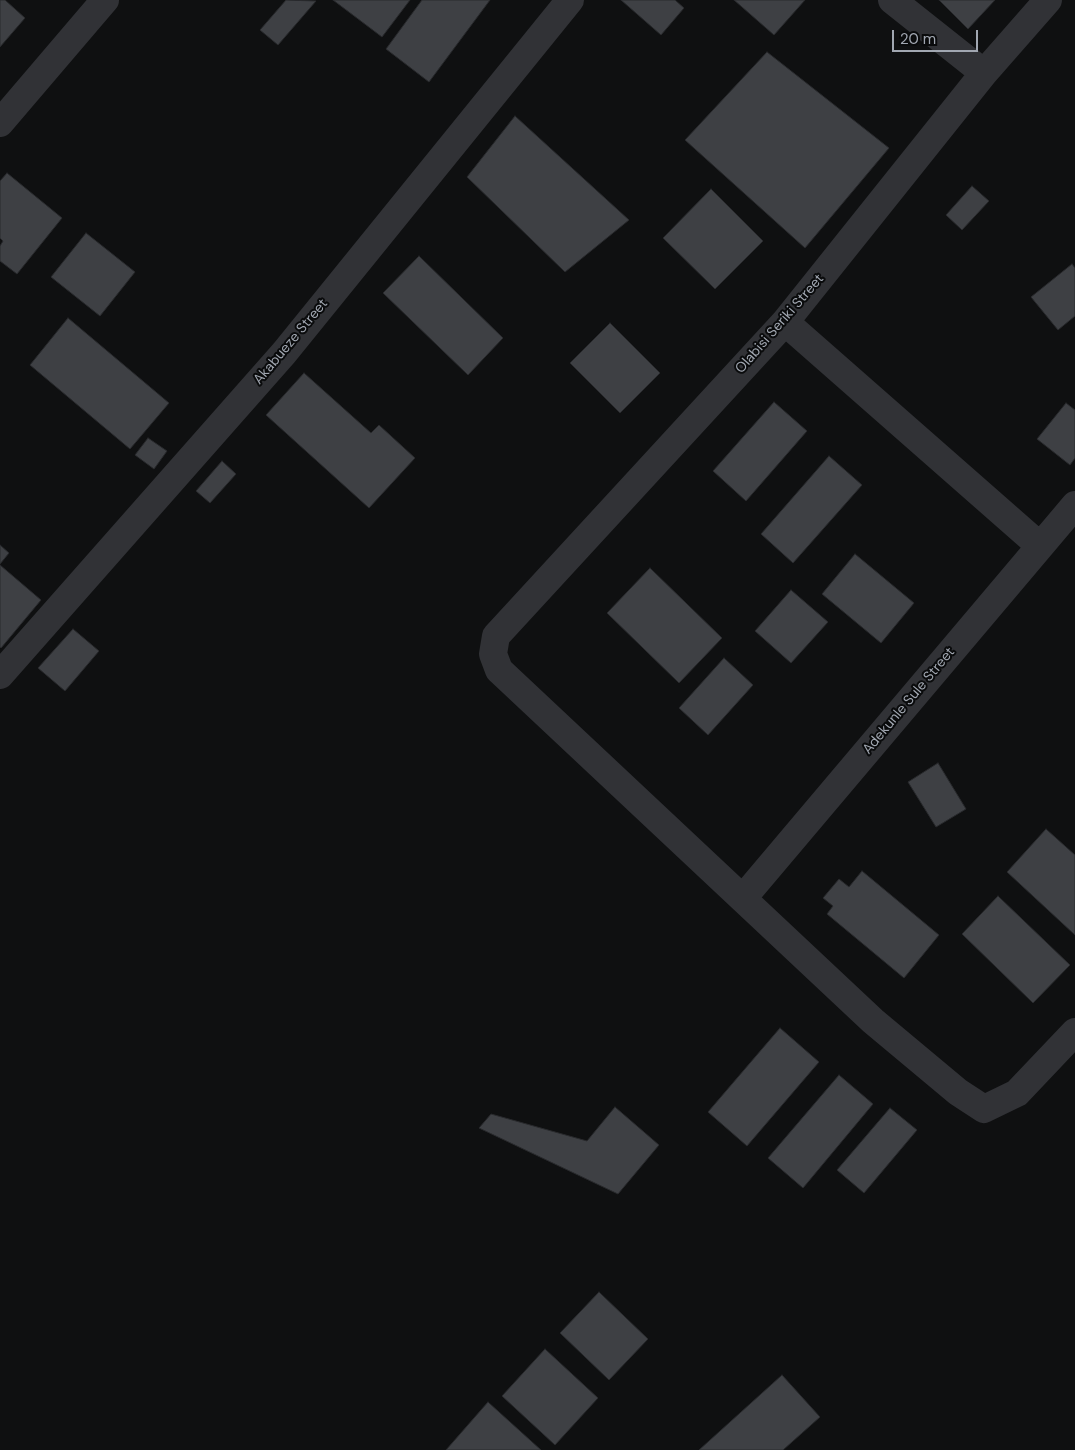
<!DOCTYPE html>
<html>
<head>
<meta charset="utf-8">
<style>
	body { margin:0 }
	#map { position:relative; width:1075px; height:1450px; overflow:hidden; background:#0f1011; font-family:"DM Sans",sans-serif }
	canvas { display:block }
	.scale { position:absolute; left:892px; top:30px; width:86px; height:22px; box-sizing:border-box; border:2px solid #a1a7b1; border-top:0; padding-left:6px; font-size:15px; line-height:18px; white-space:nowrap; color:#a1a7b1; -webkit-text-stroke:4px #0a0b0c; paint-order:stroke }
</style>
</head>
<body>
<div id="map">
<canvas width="1075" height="1450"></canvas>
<div class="scale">20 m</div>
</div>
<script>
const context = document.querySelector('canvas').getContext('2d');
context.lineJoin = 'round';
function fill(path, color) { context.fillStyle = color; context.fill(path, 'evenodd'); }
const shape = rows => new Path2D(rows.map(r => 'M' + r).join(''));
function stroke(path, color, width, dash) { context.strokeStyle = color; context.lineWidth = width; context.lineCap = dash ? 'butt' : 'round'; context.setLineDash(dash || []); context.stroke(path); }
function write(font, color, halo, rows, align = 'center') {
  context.font = font + ' "DM Sans",sans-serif'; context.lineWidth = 4; context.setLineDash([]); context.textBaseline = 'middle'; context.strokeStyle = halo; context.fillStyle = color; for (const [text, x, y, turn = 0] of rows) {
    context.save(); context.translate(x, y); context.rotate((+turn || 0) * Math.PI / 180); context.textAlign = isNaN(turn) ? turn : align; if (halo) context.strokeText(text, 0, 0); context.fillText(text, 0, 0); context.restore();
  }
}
const building = shape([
	[0,0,5,0,25,18,0,47,0,0],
	[286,0,316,1,278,45,260,30,286,0],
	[333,0,410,0,382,37,333,0],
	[422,0,490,0,429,82,386,49,422,0],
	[621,0,675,0,684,8,661,35,621,0],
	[734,0,805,0,774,35,734,0],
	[939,0,995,0,968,29,939,0],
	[767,52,889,148,805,248,685,140,767,52],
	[515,116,629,220,565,272,467,177,515,116],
	[7,173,62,218,17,274,0,261,0,246,3,241,0,238,0,181,7,173],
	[972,186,989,201,962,230,946,215,972,186],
	[711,189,763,241,715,289,663,238,711,189],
	[86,233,135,272,100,316,51,277,86,233],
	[419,256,503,338,468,375,383,293,419,256],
	[1072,264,1075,268,1075,316,1058,330,1031,297,1072,264],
	[68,318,169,403,130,449,30,365,68,318],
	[610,323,660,373,620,413,570,363,610,323],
	[304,373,371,433,379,425,415,458,369,508,266,415,304,373],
	[774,402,807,431,746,501,713,471,774,402],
	[1066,403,1075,410,1075,458,1070,465,1037,439,1066,403],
	[148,438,167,451,154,469,135,455,148,438],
	[829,456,862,485,793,563,761,534,829,456],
	[222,461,236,474,210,503,196,491,222,461],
	[0,545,9,553,0,564,0,545],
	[855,554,914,603,881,643,822,594,855,554],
	[0,565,41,600,1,648,0,647,0,565],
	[650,568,722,638,679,683,607,613,650,568],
	[791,590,828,622,791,663,755,631,791,590],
	[73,629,99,651,65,691,38,668,73,629],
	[724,658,753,685,708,735,679,708,724,658],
	[938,763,966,809,936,827,908,782,938,763],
	[1046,829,1075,855,1075,935,1007,872,1046,829],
	[862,871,939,935,904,978,827,914,833,906,823,898,839,879,849,887,862,871],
	[998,896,1070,965,1033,1003,962,934,998,896],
	[780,1028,819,1062,747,1146,708,1112,780,1028],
	[839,1075,873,1104,803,1188,768,1158,839,1075],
	[615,1107,659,1145,618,1194,479,1128,491,1114,587,1141,615,1107],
	[890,1108,917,1130,864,1193,837,1170,890,1108],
	[599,1292,648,1339,609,1380,560,1333,599,1292],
	[545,1349,598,1398,555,1445,502,1396,545,1349],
	[782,1375,820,1417,783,1450,699,1450,782,1375],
	[488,1402,541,1450,446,1450,488,1402]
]);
fill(building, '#3e4044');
stroke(building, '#292a2d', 1);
stroke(shape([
	[892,0,984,73],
	[1048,0,984,73,785,322,496,636,493,654,499,670,873,1021,958,1092,984,1109,1017,1093,1075,1032],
	[0,123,105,0],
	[785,322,1040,546],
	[0,675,284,353,570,0],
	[743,898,1075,505]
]), '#313236', 28);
write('14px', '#a1a7b1', '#0a0b0c', [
	["Olabisi Seriki Street",780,324,-49],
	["Akabueze Street",291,342,-50],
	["Adekunle Sule Street",909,701,-50]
]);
</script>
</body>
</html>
